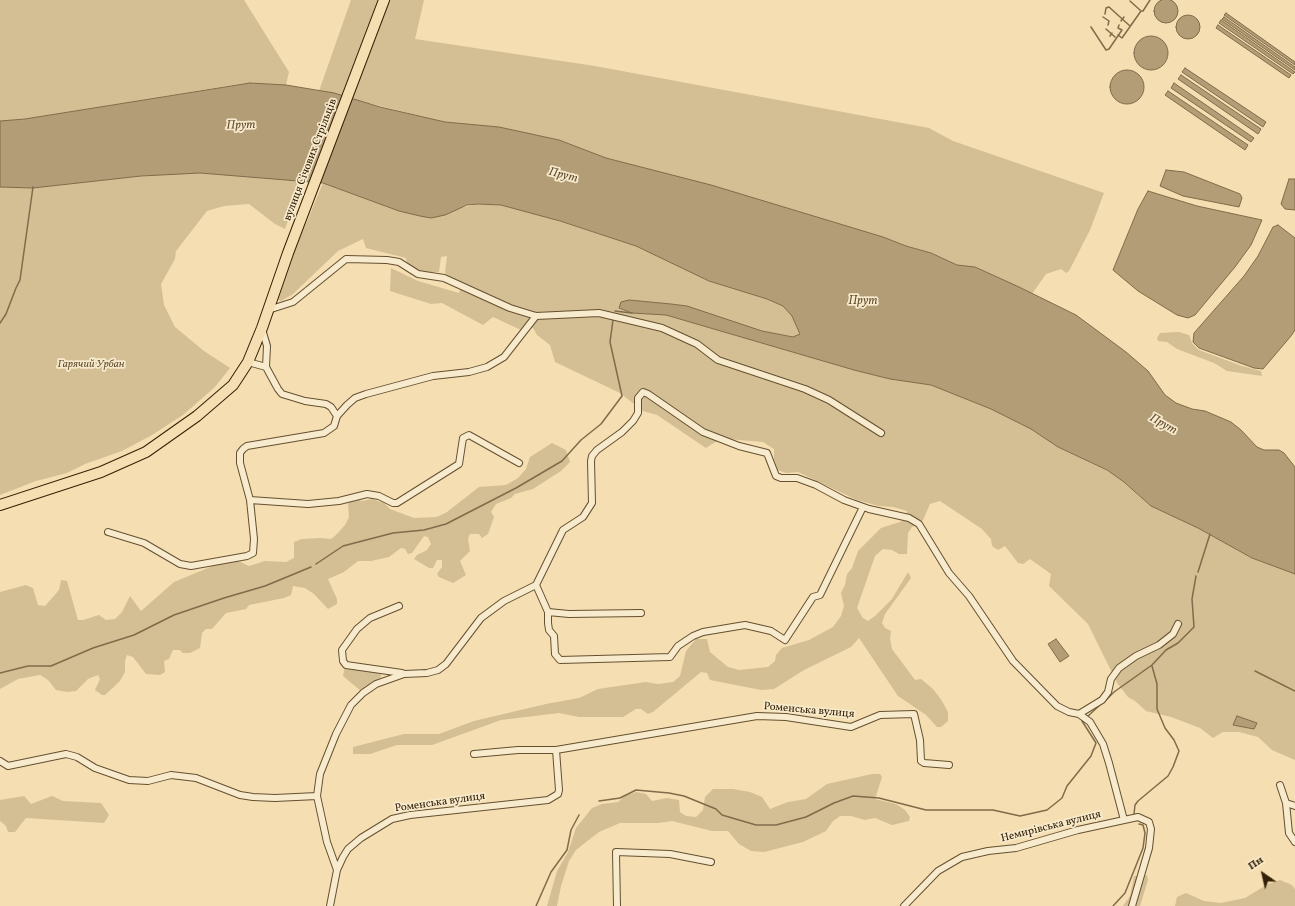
<!DOCTYPE html>
<html>
<head>
<meta charset="utf-8">
<style>
	body { margin:0 }
	#map { position:relative; width:1295px; height:906px; overflow:hidden; background:#f5deb1; font-family:Vollkorn,serif }
	canvas { display:block }
	.north { position:absolute; left:1243px; top:854px; width:40px; height:40px; -webkit-text-stroke:3px #f8eacc; paint-order:stroke; rotate:326deg; font-size:11px; font-weight:700; line-height:16px; text-align:center; color:#332006 }
	.north::after { content:''; display:block; margin:auto; width:14px; height:18px; background:#332006; clip-path:polygon(50% 0,100% 100%,50% 72%,0 100%) }
</style>
</head>
<body>
<div id="map">
<canvas width="1295" height="906"></canvas>
<div class="north">Пн</div>
</div>
<script>
const context = document.querySelector('canvas').getContext('2d');
context.lineJoin = 'round';
function fill(path, color) { context.fillStyle = color; context.fill(path, 'evenodd'); }
const shape = rows => new Path2D(rows.map(r => 'M' + r).join(''));
function stroke(path, color, width, dash) { context.strokeStyle = color; context.lineWidth = width; context.lineCap = dash ? 'butt' : 'round'; context.setLineDash(dash || []); context.stroke(path); }
function write(font, color, halo, rows, align = 'center') {
  context.font = font + ' Vollkorn,serif'; context.lineWidth = 3.5; context.setLineDash([]); context.textBaseline = 'middle'; context.strokeStyle = halo; context.fillStyle = color; for (const [text, x, y, turn = 0] of rows) {
    context.save(); context.translate(x, y); context.rotate((+turn || 0) * Math.PI / 180); context.textAlign = isNaN(turn) ? turn : align; if (halo) context.strokeText(text, 0, 0); context.fillText(text, 0, 0); context.restore();
  }
}
fill(shape([
	[0,0,244,0,289,72,286,85,250,83,234,85,25,119,0,121],
	[351,0,424,0,415,39,595,66,929,128,953,141,1104,193,1090,230,1069,271,1066,273,1061,269,1046,274,1032,294,975,267,957,265,931,253,906,246,883,237,785,209,751,197,606,158,559,140,499,127,445,122,319,91],
	[179,173,200,173,302,180,285,229,275,224,249,204,224,206,207,211,176,251,175,259,161,284,164,305,175,327,204,351,230,368,215,387,183,415,152,435,122,451,85,464,67,473,36,481,0,495,0,187,33,188,141,176],
	[323,183,399,211,461,208,478,204,501,205,524,210,636,246,709,281,767,299,783,306,792,316,800,331,798,336,793,337,762,331,687,306,671,304,629,300,622,310,632,313,666,315,854,370,890,379,931,385,991,409,1031,429,1058,447,1106,470,1124,482,1151,506,1198,528,1252,558,1295,574,1295,760,1272,750,1258,737,1239,732,1223,732,1213,738,1200,728,1171,717,1146,711,1135,701,1128,697,1117,683,1088,624,1049,586,1051,574,1030,559,1023,564,1018,563,1005,546,998,550,992,546,991,539,982,529,940,501,930,504,923,520,912,527,908,533,907,554,899,554,892,550,883,549,875,556,857,608,863,618,868,621,875,616,892,599,908,572,911,578,885,614,882,623,885,628,891,631,890,639,892,649,915,680,921,679,933,689,942,701,948,712,948,721,941,727,937,727,926,715,898,696,859,638,851,647,804,670,774,689,761,690,710,680,707,673,701,672,653,712,648,714,641,709,636,709,623,717,579,717,559,713,501,720,432,745,397,745,370,754,353,754,353,747,404,734,439,734,474,721,546,704,579,698,598,689,646,682,658,684,673,682,680,676,686,651,696,639,707,639,710,652,728,667,739,670,768,667,775,661,776,655,782,648,809,640,833,627,841,616,844,606,841,593,845,585,847,574,852,568,858,551,881,528,906,520,907,511,893,507,879,506,857,500,798,472,786,473,778,470,774,459,774,449,763,442,728,439,723,442,718,441,712,444,706,448,657,415,643,411,620,393,555,362,550,345,537,335,533,328,528,326,521,330,493,317,483,325,442,303,431,304,390,291,391,268,418,281,459,293,461,287,445,273,447,256,441,257,439,272,420,272,408,267,406,258,366,248,363,239,338,251,293,294,281,301,275,298],
	[1179,332,1189,335,1192,343,1199,350,1242,366,1261,371,1262,376,1227,371,1214,363,1177,349,1167,342,1158,341,1157,338,1160,333],
	[552,443,566,450,570,462,561,471,533,489,515,494,511,498,496,504,491,512,494,517,488,534,482,538,479,534,470,534,468,539,470,551,460,561,466,575,453,583,439,577,437,574,442,567,442,560,437,560,433,568,429,568,414,559,417,555,427,550,431,544,428,537,424,536,412,553,408,554,405,549,401,548,389,557,371,561,358,561,344,572,328,579,337,599,337,604,328,609,314,594,305,588,293,586,291,595,284,598,249,605,246,609,226,613,212,629,206,629,202,633,200,648,190,653,183,653,180,650,173,650,169,659,164,661,165,672,160,675,146,674,133,657,127,655,125,661,125,672,120,681,105,695,102,695,95,690,100,679,98,675,88,679,76,691,67,692,56,690,48,680,40,675,18,679,0,689,0,592,26,585,33,588,38,605,45,606,59,590,61,580,67,581,78,620,83,620,99,615,106,620,115,619,122,612,130,596,141,611,174,582,220,563,236,560,249,566,265,561,286,562,294,558,294,542,302,539,320,538,331,539,336,535,345,525,349,517,348,503,357,499,362,501,372,499,384,503,390,509,414,518,437,517,447,512,479,487,506,485,518,478,526,469,530,457],
	[345,666,381,674,381,677,361,691,343,676],
	[872,774,880,774,882,777,875,799,896,804,905,810,910,817,909,821,892,825,875,818,865,820,851,816,840,816,833,821,826,831,803,842,764,852,751,851,739,844,728,831,712,831,672,821,659,823,620,823,599,832,576,850,569,861,561,886,557,906,547,906,557,871,568,852,576,828,592,808,602,804,618,802,625,796,636,792,646,794,652,801,667,798,679,800,680,812,686,816,696,817,703,810,705,797,713,789,733,789,750,792,762,797,770,809,788,802,806,799,827,784],
	[24,796,31,804,52,796,63,801,101,803,109,815,104,823,26,818,15,832,8,832,6,826,0,821,0,800],
	[1147,875,1148,880,1140,906,1123,906,1130,896,1134,876],
	[1280,880,1292,885,1295,889,1295,906,1175,906,1177,897,1186,893,1204,901,1221,903,1245,898,1268,884]
]), '#d4be94');
const water = shape([
	'1154 11a12 12 0 1 1 24 0a12 12 0 1 1-24 0Z',
	[1226,13,1295,62,1295,65,1224,15,1226,13],
	'1176 27a12 12 0 1 1 24 0a12 12 0 1 1-24 0Z',
	[1224,17,1295,67,1295,70,1222,19,1224,17],
	[1221,20,1295,72,1293,74,1219,23,1221,20],
	[1218,25,1291,75,1289,78,1216,28,1218,25],
	'1134 53a17 17 0 1 1 34 0a17 17 0 1 1-34 0Z',
	[1185,68,1266,122,1263,127,1182,72,1185,68],
	'1110 87a17 17 0 1 1 34 0a17 17 0 1 1-34 0Z',
	[1181,75,1261,129,1258,134,1178,79,1181,75],
	[250,83,286,85,334,93,380,107,445,122,499,127,559,140,606,158,711,185,883,237,906,246,931,253,957,265,975,267,1019,287,1076,315,1126,352,1148,371,1165,395,1176,403,1192,409,1205,411,1231,422,1241,430,1257,447,1264,450,1279,450,1284,453,1295,467,1295,574,1252,558,1198,528,1151,506,1124,482,1107,470,1058,447,1031,429,991,409,931,385,890,379,854,370,666,315,632,313,619,308,621,302,629,300,671,304,687,306,762,331,793,337,800,334,792,316,783,306,767,299,709,281,636,246,560,221,501,205,478,204,467,205,445,215,431,218,420,216,399,211,323,183,200,173,141,176,33,188,0,187,0,121,25,119,250,83],
	[1174,83,1254,138,1251,142,1171,88,1174,83],
	[1168,91,1248,145,1245,150,1165,95,1168,91],
	[1166,170,1184,172,1240,194,1242,198,1239,207,1183,196,1160,186,1166,170],
	[1289,179,1295,179,1295,210,1285,209,1281,204,1289,179],
	[1148,191,1197,206,1262,220,1251,245,1235,267,1195,315,1188,318,1177,315,1138,291,1113,270,1138,209,1148,191],
	[1278,225,1295,238,1295,330,1291,336,1263,369,1254,368,1199,348,1193,342,1194,333,1244,276,1258,256,1273,227,1278,225],
	[1056,639,1069,656,1060,662,1048,644,1056,639],
	[1237,716,1257,723,1254,729,1233,725,1237,716]
]);
fill(water, '#b39d77');
stroke(water, '#806b4a', 1);
stroke(shape([
	[1130,1,1140,10],
	[1105,14,1106,8,1109,7,1130,26],
	[1103,17,1109,21,1108,25],
	[1121,21,1124,17],
	[1091,27,1106,50,1109,49,1122,30,1118,28,1119,25],
	[1106,29,1115,37],
	[1118,35,1122,38,1141,11,1143,11,1150,0],
	[1110,36,1112,33],
	[615,311,632,313],
	[0,323,6,314,16,288,20,280,33,187],
	[316,564,343,546,393,533,424,530,446,524,516,488,562,461,581,440,601,424,622,396,610,342,613,320],
	[1198,572,1210,534],
	[1255,671,1295,691],
	[0,673,28,666,51,666,93,648,134,635,174,615,224,598,265,586,311,567],
	[1105,701,1114,692,1152,665,1166,650,1178,643,1194,627,1192,599,1196,576],
	[1087,717,1102,703],
	[599,801,620,798,636,790,669,793,684,796,716,809,722,815,756,825,776,825,806,817,834,803,853,796,879,798,926,810,993,810,1020,816,1047,810,1062,798,1067,786,1091,756,1096,743,1082,721,1084,720],
	[1134,814,1135,805,1138,801,1168,776,1173,767,1179,751,1174,740,1165,728,1157,709,1157,684,1152,666],
	[536,906,551,872,567,850,571,830,579,815],
	[1113,906,1125,893,1143,848,1145,833,1143,825,1139,824]
]), '#806b4a', 1.5);
const street = shape([
	[268,310,293,302,346,259,387,260,399,262,418,274,444,278,510,308,536,316,599,313,662,328,697,344,718,360,805,389,829,400,881,433],
	[262,329,267,346,266,367],
	[248,362,266,367,278,389,282,394,305,401,326,404,331,407,337,416],
	[250,500,308,504,339,501,367,494,379,496,393,503,397,503,459,464,463,438,469,435,519,463],
	[108,532,144,543,180,564,191,566,247,556,253,553,254,539,250,500,240,463,240,453,243,449,247,446,324,433,334,426,337,416,347,405,355,398,366,394,433,376,469,372,487,367,504,357,536,316],
	[536,585,548,612,569,614,641,613],
	[399,606,370,618,357,629,342,650,343,661,346,665,402,673],
	[548,612,548,623,549,630,554,636,555,654,560,660,670,657,678,646,693,636,703,632,745,625,771,631,785,640,813,597,820,595,863,507],
	[1079,714,1102,700,1108,692,1111,679,1119,668,1136,656,1159,645,1173,634,1178,624],
	[474,754,518,750,556,750,757,716,786,717,851,727,880,715,914,714,920,740,921,761,924,763,949,765],
	[0,761,8,766,66,754,77,757,95,768,129,780,148,781,171,775,196,778,240,795,253,797,275,798,317,796],
	[1280,785,1286,803],
	[1295,806,1286,803,1289,833,1295,842],
	[337,870,327,842,317,796,320,774,336,734,351,705,363,693,376,684,404,674,427,673,438,670,446,664,481,618,504,601,536,585,563,530,583,517,592,503,591,461,592,456,597,450,622,432,633,421,638,413,638,398,643,392,648,394,703,432,739,446,767,453,776,476,781,478,797,478,816,485,844,500,869,509,909,518,919,524,949,573,969,596,1013,661,1057,706,1069,712,1079,714,1090,722,1103,744,1109,763,1124,820],
	[330,906,337,870,343,857,348,849,361,838,392,819,410,815,548,800,558,794,559,790,556,750],
	[617,906,616,852,670,854,711,862],
	[904,906,938,871,962,857,988,851,1016,848,1078,830,1138,817,1149,822,1151,829,1149,848,1132,906]
]);
const primary = shape([
	[0,505,101,472,146,452,197,416,233,385,248,362,262,328,288,253,384,0]
]);
stroke(street, '#645031', 8);
stroke(primary, '#332006', 12);
stroke(street, '#f8eacc', 6);
stroke(primary, '#f5deb1', 10);
write('11px', '#332006', '#f8eacc', [
	["вулиця Січових Стрільців",311,160,-69],
	["Роменська вулиця",809,711,5],
	["Роменська вулиця",440,803,-8],
	["Немирівська вулиця",1051,827,-14]
]);
write('italic 11px', '#634f31', '#f8eacc', [
	["Гарячий Урбан",91,365]
]);
write('italic 12px', '#604c2e', '#f8eacc', [
	["Прут",241,126,-1],
	["Прут",563,176,14],
	["Прут",863,302],
	["Прут",1163,425,29]
]);
</script>
</body>
</html>
